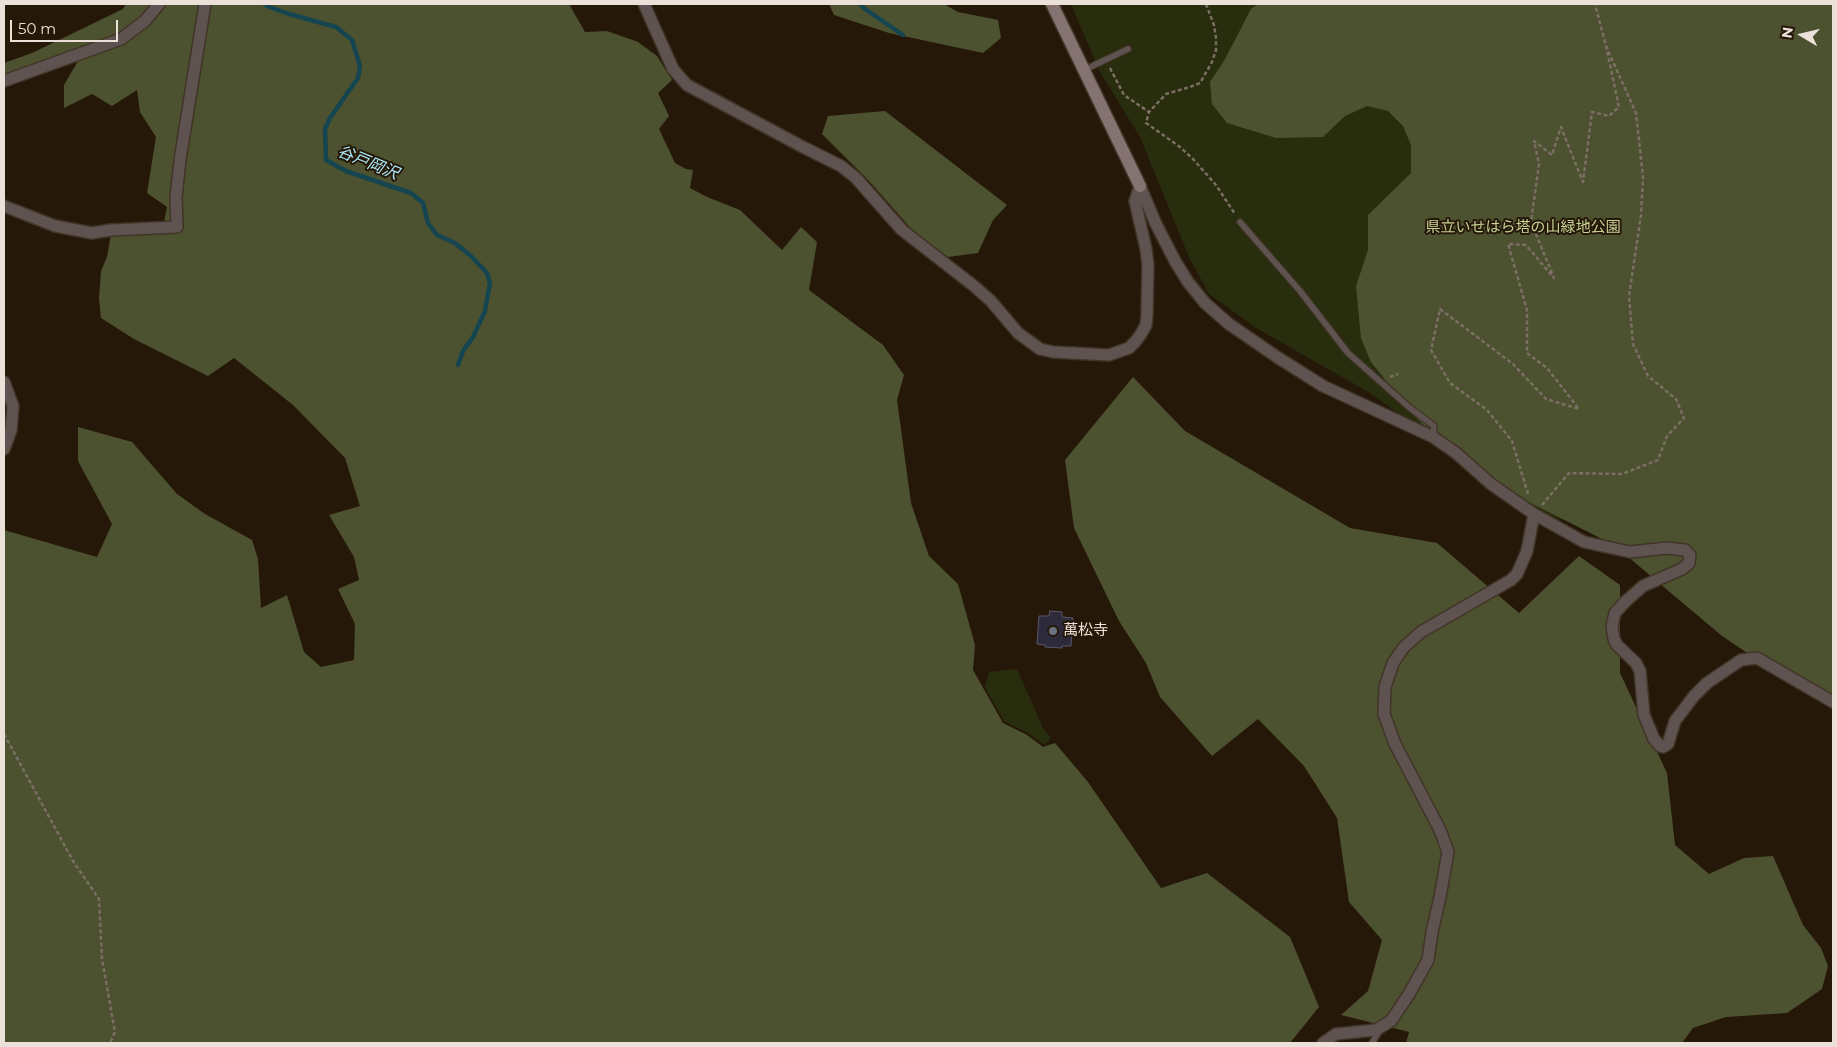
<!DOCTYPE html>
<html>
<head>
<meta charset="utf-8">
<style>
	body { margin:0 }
	#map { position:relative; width:1837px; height:1047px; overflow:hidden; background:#261809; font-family:Montserrat,sans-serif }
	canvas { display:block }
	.frame { position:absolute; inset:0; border:5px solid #ebe1d8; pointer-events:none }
	.north { position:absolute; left:1777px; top:10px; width:50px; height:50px; -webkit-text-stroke:4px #261809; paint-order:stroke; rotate:279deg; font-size:14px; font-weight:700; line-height:20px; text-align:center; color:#ebe1d8 }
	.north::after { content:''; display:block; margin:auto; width:18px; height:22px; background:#ebe1d8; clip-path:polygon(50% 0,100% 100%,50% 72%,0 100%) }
	.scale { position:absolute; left:10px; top:20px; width:108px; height:22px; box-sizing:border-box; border:2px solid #ebe1d8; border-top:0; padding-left:6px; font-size:15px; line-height:18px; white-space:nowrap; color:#ebe1d8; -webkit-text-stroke:4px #261809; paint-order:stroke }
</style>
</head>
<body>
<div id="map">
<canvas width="1837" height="1047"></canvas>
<div class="frame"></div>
<div class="north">N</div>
<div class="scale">50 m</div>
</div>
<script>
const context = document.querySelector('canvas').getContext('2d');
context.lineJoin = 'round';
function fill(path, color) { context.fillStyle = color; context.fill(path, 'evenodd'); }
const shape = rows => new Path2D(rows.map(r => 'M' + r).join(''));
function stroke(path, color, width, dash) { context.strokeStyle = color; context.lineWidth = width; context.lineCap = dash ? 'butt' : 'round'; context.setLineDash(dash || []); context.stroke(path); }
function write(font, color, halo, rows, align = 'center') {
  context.font = font + ' Montserrat,"Noto Sans JP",sans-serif'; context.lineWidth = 4; context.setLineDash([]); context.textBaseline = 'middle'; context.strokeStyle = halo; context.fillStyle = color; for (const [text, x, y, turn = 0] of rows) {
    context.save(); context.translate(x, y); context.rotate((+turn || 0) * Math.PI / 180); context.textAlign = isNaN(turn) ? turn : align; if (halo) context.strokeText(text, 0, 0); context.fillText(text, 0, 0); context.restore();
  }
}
fill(shape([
	[1071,4,1699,4,1579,522,1534,514,1372,394,1256,328,1209,294,1189,257,1140,137,1100,72],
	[1017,669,1043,728,1051,738,1045,745,1028,733,1004,721,985,687,989,672]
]), '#282d0e');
fill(shape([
	[126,4,569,4,585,32,607,31,638,42,657,56,672,80,658,93,669,116,659,129,675,163,686,169,693,170,690,188,707,197,740,210,782,250,801,227,817,242,809,290,883,345,904,375,897,400,911,503,929,556,958,584,975,645,973,670,1003,723,1027,735,1043,747,1055,743,1088,782,1161,888,1207,873,1290,937,1319,1007,1290,1043,4,1043,4,530,97,557,112,524,78,461,78,427,132,442,177,494,205,514,252,540,258,559,261,608,287,595,304,652,321,667,354,660,355,624,338,589,359,580,354,557,329,515,360,506,345,458,293,405,234,358,208,376,134,339,101,318,99,299,101,271,107,257,111,234,163,228,167,207,147,193,156,137,140,112,137,90,112,106,92,94,64,108,64,85,85,49,4,75,4,63,32,53,123,9],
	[829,4,944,4,958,12,998,20,1001,38,983,53,889,33,834,15],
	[1258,4,1833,4,1833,710,1722,636,1614,545,1479,477,1413,415,1371,362,1361,338,1356,286,1368,250,1368,215,1411,173,1411,145,1403,126,1388,111,1367,106,1345,116,1323,137,1276,138,1227,123,1212,104,1210,82,1224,61,1251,9],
	[885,111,1007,205,993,220,978,253,948,257,913,231,870,182,822,134,828,116],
	[1133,377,1185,431,1350,528,1437,543,1519,613,1579,556,1620,585,1620,673,1667,773,1675,845,1709,874,1744,858,1773,856,1803,925,1821,948,1828,966,1822,989,1787,1013,1726,1017,1693,1028,1682,1043,1406,1043,1409,1032,1341,1015,1368,991,1382,940,1349,902,1337,818,1304,766,1258,719,1212,756,1160,697,1146,663,1119,621,1074,528,1065,460]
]), '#4c522f');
stroke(shape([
	[265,4,267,6,289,14,336,27,352,40,360,66,358,78,330,118,325,129,326,160,346,171,411,193,423,203,428,223,437,235,455,243,472,257,487,273,490,283,485,311,473,337,463,351,458,365],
	[860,4,865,9,903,35]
]), '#154550', 4.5);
const building = shape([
	[1050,611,1062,612,1062,617,1073,618,1071,646,1062,646,1062,648,1045,647,1045,645,1037,644,1039,616,1049,616,1050,611]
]);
fill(building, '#2d2a3c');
stroke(building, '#5b576b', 1);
const lane = shape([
	[1084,70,1128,49],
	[1240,222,1300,291,1348,353,1410,408,1434,426,1433,437],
	[1372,1043,1380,1030]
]);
const street = shape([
	[644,4,673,69,687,85,801,146,841,166,856,178,902,230,974,286,991,301,1018,333,1040,349,1053,352,1109,355,1129,348,1135,342,1141,334,1146,325,1147,315,1148,265,1146,249,1135,201,1140,186],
	[4,81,121,39,145,21,159,4],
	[1140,186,1156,224,1175,261,1188,282,1205,303,1229,324,1277,357,1323,386,1433,437,1456,453,1491,484,1534,514,1584,542,1630,552,1667,548,1685,550,1690,555,1689,563,1682,569,1643,586,1626,601,1615,613,1612,626,1614,639,1617,645,1636,663,1640,671,1644,715,1654,739,1660,746,1663,747,1668,744,1675,721,1694,696,1707,683,1741,660,1757,658,1833,702],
	[4,206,55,226,92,233,111,230,177,227,176,197,180,160,205,4],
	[4,382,13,406,11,430,4,449],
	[1323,1043,1336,1034,1376,1030,1391,1021,1409,994,1428,960,1432,932,1440,897,1448,852,1440,830,1395,744,1384,714,1385,687,1393,663,1404,647,1421,632,1511,580,1517,574,1527,551,1534,514]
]);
const secondary = shape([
	[1052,4,1140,186]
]);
stroke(lane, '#423426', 8);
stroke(street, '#423426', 14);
stroke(secondary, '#423426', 15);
stroke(shape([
	[1206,4,1214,25,1216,38,1216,50,1212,62,1200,83,1190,87,1166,94,1149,112,1146,123,1180,147,1193,159,1216,185,1235,214],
	[1110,68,1124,95,1149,112],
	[1390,377,1398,374],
	[1528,494,1512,441,1487,410,1450,383,1431,350,1440,309,1513,364,1546,399,1579,409,1547,368,1527,353,1527,310,1508,244,1526,245,1554,278,1531,222,1539,164,1534,141,1552,155,1561,127,1583,182,1592,112,1609,116,1619,107,1606,46,1595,4],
	[1542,505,1569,473,1622,474,1658,460,1667,436,1684,418,1676,399,1648,376,1633,344,1629,296,1641,215,1643,177,1636,113,1606,46],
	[4,734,73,861,99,899,102,959,115,1032,110,1043]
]), '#7b6f63', 2.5, [4, 2.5]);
stroke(lane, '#5f5352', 5.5);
stroke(street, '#5f5352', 11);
stroke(secondary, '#857371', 12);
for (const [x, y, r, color] of [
	[1053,631,5,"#6b7280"]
]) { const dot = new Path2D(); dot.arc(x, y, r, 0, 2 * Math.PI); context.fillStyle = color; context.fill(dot); stroke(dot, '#261809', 2); }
write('15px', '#c6d394', '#261809', [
	["県立いせはら塔の山緑地公園",1523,228]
]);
write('15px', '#ebe1d8', '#261809', [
	["萬松寺",1063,631]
], 'left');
write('italic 16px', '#aae9f9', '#261809', [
	["谷戸岡沢",368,163,22]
]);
</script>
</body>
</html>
